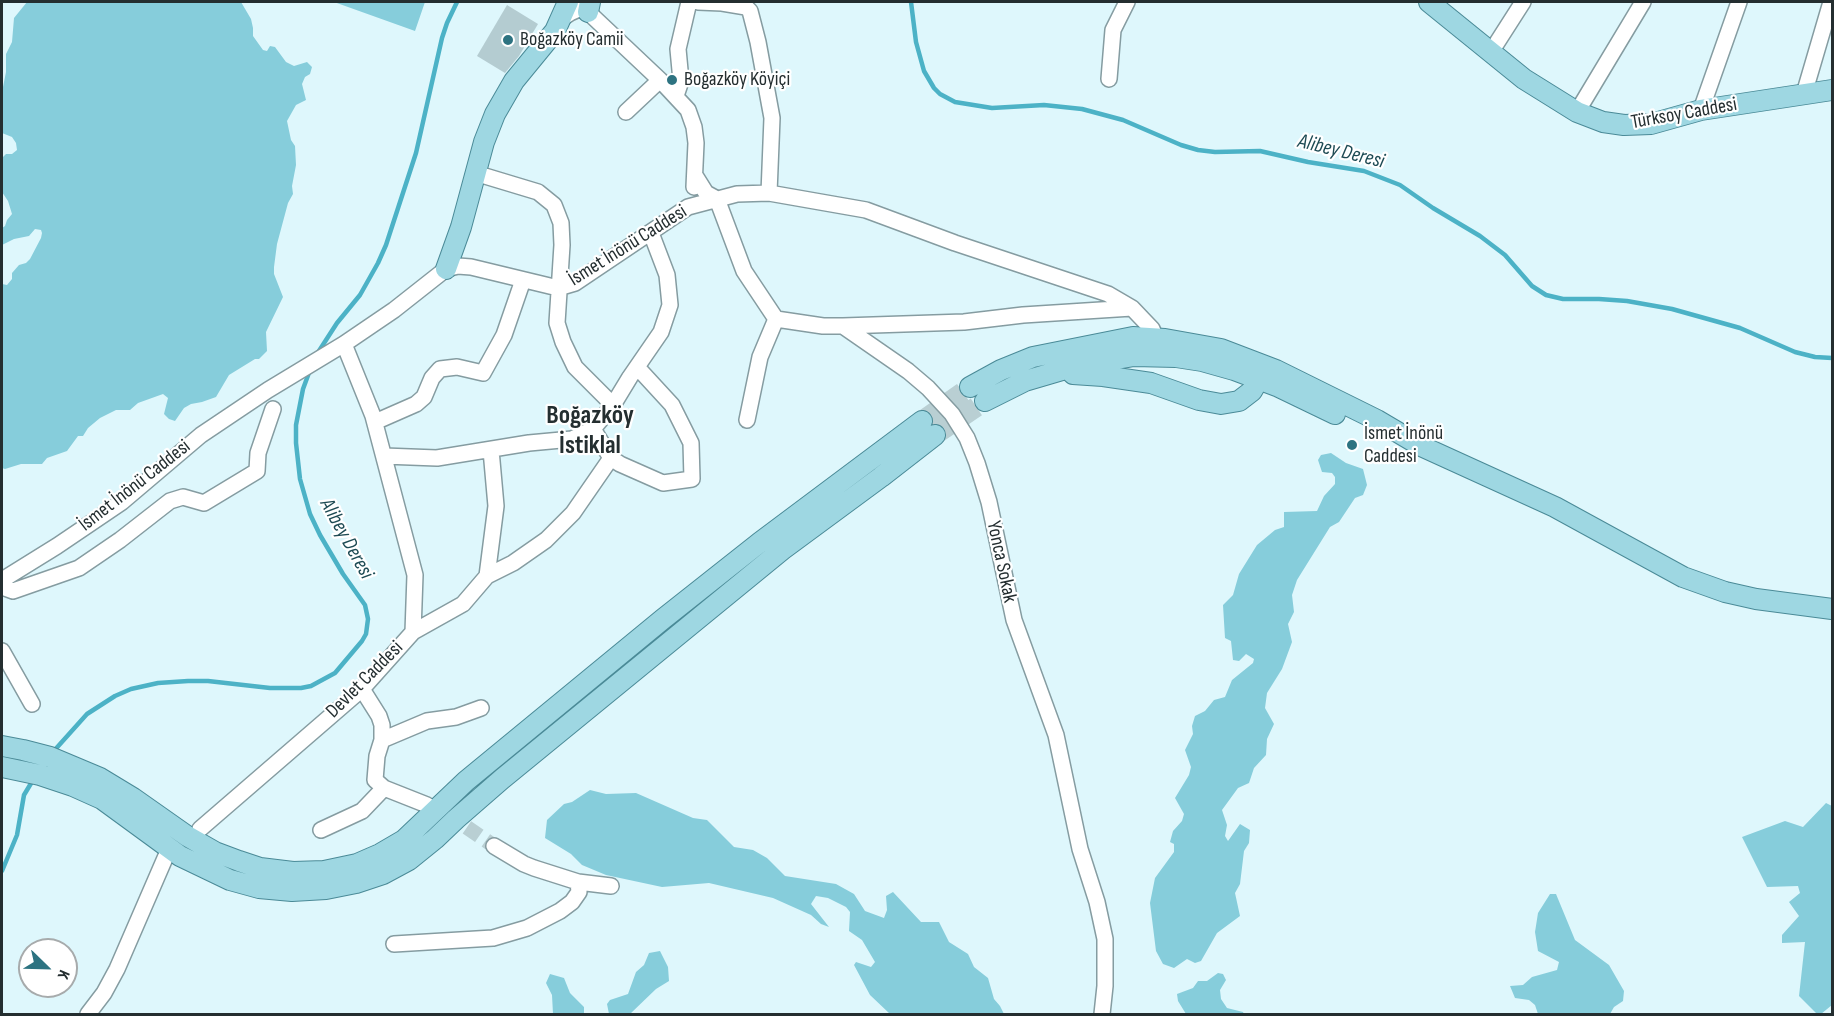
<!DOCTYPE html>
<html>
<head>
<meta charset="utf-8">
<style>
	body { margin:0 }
	#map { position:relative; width:1834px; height:1016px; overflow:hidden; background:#def7fc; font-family:"Sofia Sans Condensed",sans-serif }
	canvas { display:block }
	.frame { position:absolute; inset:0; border:3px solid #242e30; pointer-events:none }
	.north { position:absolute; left:18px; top:938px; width:60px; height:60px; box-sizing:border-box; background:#fff; border:2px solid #a7abac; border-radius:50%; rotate:113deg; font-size:16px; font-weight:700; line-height:24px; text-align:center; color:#242e30 }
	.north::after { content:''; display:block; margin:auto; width:21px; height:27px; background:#2d7381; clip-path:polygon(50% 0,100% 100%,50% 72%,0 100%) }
</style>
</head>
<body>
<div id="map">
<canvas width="1834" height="1016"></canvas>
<div class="frame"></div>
<div class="north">K</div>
</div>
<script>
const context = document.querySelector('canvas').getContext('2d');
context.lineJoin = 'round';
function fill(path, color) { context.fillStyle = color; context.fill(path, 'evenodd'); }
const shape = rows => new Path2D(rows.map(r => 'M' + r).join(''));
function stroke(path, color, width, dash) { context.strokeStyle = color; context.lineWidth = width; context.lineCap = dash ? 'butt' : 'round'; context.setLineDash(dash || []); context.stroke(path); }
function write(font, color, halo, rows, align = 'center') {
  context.font = font + ' "Sofia Sans Condensed",sans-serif'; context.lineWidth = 4.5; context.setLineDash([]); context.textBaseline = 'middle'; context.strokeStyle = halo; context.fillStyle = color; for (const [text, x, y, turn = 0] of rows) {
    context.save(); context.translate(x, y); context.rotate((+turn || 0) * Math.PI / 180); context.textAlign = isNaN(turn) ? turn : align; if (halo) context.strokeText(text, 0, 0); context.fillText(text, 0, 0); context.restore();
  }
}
fill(shape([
	[27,2,241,2,251,19,253,28,253,36,263,50,267,51,270,46,275,47,286,62,294,66,307,62,312,67,310,74,305,77,302,84,306,100,296,105,287,121,291,140,295,146,296,165,292,186,293,194,288,203,277,244,274,267,274,274,283,297,266,332,267,351,259,359,255,359,229,375,216,397,202,402,191,404,184,408,175,421,169,419,164,414,168,398,163,394,138,403,130,410,116,410,100,418,88,428,83,436,78,436,67,451,47,458,42,464,21,464,5,469,2,468,2,284,7,285,12,279,12,273,19,265,26,263,30,259,41,238,42,233,41,230,35,229,29,236,14,239,2,245,2,228,5,226,7,220,12,214,8,201,2,192,2,158,6,154,12,154,17,150,16,143,12,137,2,133,2,92,6,72,6,54,12,42,14,18],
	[334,2,425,2,415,31],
	[1331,453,1346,463,1363,469,1367,485,1363,495,1355,498,1339,522,1330,527,1297,580,1292,595,1294,612,1288,624,1292,642,1282,669,1267,693,1265,708,1274,724,1267,739,1266,755,1254,768,1249,783,1238,788,1222,810,1227,825,1225,836,1228,841,1240,824,1250,830,1249,843,1244,851,1240,884,1235,893,1240,916,1217,933,1201,961,1195,963,1187,959,1174,968,1163,964,1156,951,1150,903,1155,878,1174,852,1174,844,1170,842,1173,831,1182,821,1184,814,1175,798,1189,775,1191,767,1185,750,1193,734,1192,726,1195,716,1205,711,1214,700,1225,697,1232,680,1253,663,1254,659,1246,654,1239,661,1233,660,1231,641,1225,638,1223,605,1233,595,1239,574,1257,545,1275,530,1284,527,1284,512,1317,511,1324,496,1335,484,1335,477,1332,473,1322,472,1318,460,1321,455],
	[590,790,606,794,636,793,693,818,707,820,734,847,753,850,767,858,785,876,836,884,854,894,865,911,884,918,887,910,886,896,893,892,921,922,939,922,949,942,968,954,974,967,988,978,994,999,1000,1006,1004,1014,890,1014,870,995,854,965,856,962,871,967,875,962,862,940,849,931,850,912,846,907,828,898,816,896,811,904,829,927,821,924,811,915,773,898,709,883,662,887,606,875,582,865,571,854,545,838,547,820,564,804,572,802],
	[1826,803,1832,806,1832,1005,1821,1014,1817,1014,1799,996,1805,942,1782,943,1782,935,1799,916,1789,902,1800,893,1798,886,1767,887,1742,837,1785,821,1803,827],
	[1550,894,1556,894,1575,940,1609,965,1624,991,1623,1001,1614,1007,1610,1014,1538,1014,1535,1005,1529,1000,1515,998,1510,986,1523,985,1532,977,1557,970,1559,962,1538,951,1535,932,1538,913],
	[660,951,668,967,669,981,656,989,630,1014,609,1014,607,1004,610,1000,628,994,636,972,644,965,649,953],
	[1218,973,1223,974,1226,980,1220,990,1221,999,1227,1008,1243,1012,1244,1014,1186,1014,1178,1001,1177,994,1193,988,1198,981,1207,981],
	[550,974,564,978,570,993,584,1007,584,1014,553,1014,552,995,546,983]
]), '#86cddb');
stroke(shape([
	[911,2,916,42,924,71,934,88,940,94,955,102,992,108,1044,105,1082,109,1123,120,1181,145,1198,150,1215,152,1260,151,1308,162,1364,171,1400,185,1433,208,1480,236,1505,255,1532,286,1546,295,1563,299,1599,299,1627,301,1672,309,1740,328,1795,352,1815,357,1832,358],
	[317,354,337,323,360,295,378,263,386,245,416,153,442,38,447,23,457,2],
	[52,753,87,714,115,696,131,689,158,683,188,681,208,681,270,688,301,688,311,686,335,673,362,641,366,634,368,619,365,605,343,574,320,535,310,514,300,479,296,443,296,425,303,389,310,370],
	[2,871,17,835,24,795,33,780]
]), '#4cb2c6', 4.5);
fill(shape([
	[507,5,538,24,519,56,505,73,477,56]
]), '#b4ccd1');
stroke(shape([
	[427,805,446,813,494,846]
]), '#b9cfd3', 15, [15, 8]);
stroke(shape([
	[922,421,970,387],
	[935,435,985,401]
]), '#b9cfd3', 20, [20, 10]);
const minor = shape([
	[698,2,722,3,746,7,750,11,758,42,772,118,769,193],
	[561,19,570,13,579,9,588,12,660,80,688,110,694,127,696,143,694,187],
	[1491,52,1523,2],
	[1109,79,1113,30,1127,2],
	[1804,94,1831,2],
	[676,96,681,81,678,49,689,2],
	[1701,110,1739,2],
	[626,112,660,80],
	[1577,112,1643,2],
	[475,173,538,192,554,205,561,223,562,245,557,323,563,342,575,367,613,405],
	[696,177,706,193,717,199,744,271,776,319,823,326,843,326,964,322,1023,315,1132,308],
	[843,326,908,371,928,388,952,414,967,438,977,463,989,502,1014,620,1056,735,1080,849,1097,902,1105,939,1105,986,1102,1014],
	[747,420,760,357,776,319],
	[375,422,416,404,424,397,432,378,440,369,457,367,483,373,504,335,523,280],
	[593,429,611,458,620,464,663,483,692,479,691,443,672,405,637,367],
	[384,456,437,458,529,443,572,439,593,429,613,405,630,377,661,332,670,305,667,275,651,233],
	[487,576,513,563,546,540,573,513,611,458],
	[2,580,57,546,122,502,201,435,268,390,344,344,394,310,446,269,458,266,471,267,558,288,575,283,688,207,737,194,769,193,866,210,955,243,1108,294,1132,308,1152,329,1156,338],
	[2,587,13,591,79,568,120,540,170,501,183,497,204,503,257,471,258,453,273,409],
	[413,632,463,604,487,576,496,506,491,450],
	[2,651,32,704],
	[362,689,379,716,382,725,382,740,377,756,375,780,384,788,427,805],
	[382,740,427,721,456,717,481,708],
	[200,829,362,689,413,632,415,575,373,416,344,344],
	[321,830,362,811,384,788],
	[494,846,524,864,534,868,578,882,611,886],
	[394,944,493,938,527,928,560,911,572,902,579,892,578,882],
	[88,1014,104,993,117,969,169,849]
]);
const major = shape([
	[1429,2,1524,79,1577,112,1603,122,1624,125,1651,124,1701,110,1832,90],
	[588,12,590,2],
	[446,269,461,227,484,142,495,114,514,81,555,31,568,2],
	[1073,374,1103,376,1151,383,1199,400,1221,404,1239,401,1252,391,1259,379,1260,366],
	[970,387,1001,370,1033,357,1133,337,1165,339,1221,349,1276,370,1377,420,1421,446,1555,507,1683,577,1725,592,1756,599,1832,609],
	[985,401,1025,381,1076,366,1134,356,1176,357,1202,361,1234,370,1279,387,1335,414],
	[2,746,23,750,50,757,100,778,133,798,187,836,215,852,239,861,260,868,293,872,324,871,357,864,380,854,404,840,466,781,663,619,759,543,922,421],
	[2,767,40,775,73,786,102,799,180,856,230,880,259,888,292,891,326,889,356,883,383,874,409,860,435,839,456,819,502,779,782,550,881,477,935,435]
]);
stroke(minor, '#859ca1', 18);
stroke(major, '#4a8a97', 22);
stroke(minor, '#fff', 15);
stroke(major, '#9ed7e2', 20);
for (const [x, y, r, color] of [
	[508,40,6,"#2d7381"],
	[672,80,6,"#2d7381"],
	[1352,445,6,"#2d7381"]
]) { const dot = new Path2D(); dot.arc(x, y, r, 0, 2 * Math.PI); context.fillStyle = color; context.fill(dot); stroke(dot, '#fff', 2); }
write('20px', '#242e30', '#fff', [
	["Boğazköy Camii",520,40],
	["Boğazköy Köyiçi",684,80],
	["İsmet İnönü",1364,434],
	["Caddesi",1364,457]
], 'left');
write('20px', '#242e30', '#fff', [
	["Türksoy Caddesi",1684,114,-10],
	["İsmet İnönü Caddesi",628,246,-32],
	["İsmet İnönü Caddesi",135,486,-38],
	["Yonca Sokak",1001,562,78],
	["Devlet Caddesi",365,680,-45]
]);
write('italic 21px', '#1e4b54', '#fff', [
	["Alibey Deresi",1341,152,14],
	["Alibey Deresi",346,539,61]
]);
write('bold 26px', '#242e30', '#fff', [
	["Boğazköy",590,416],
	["İstiklal",590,446]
]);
</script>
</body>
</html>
